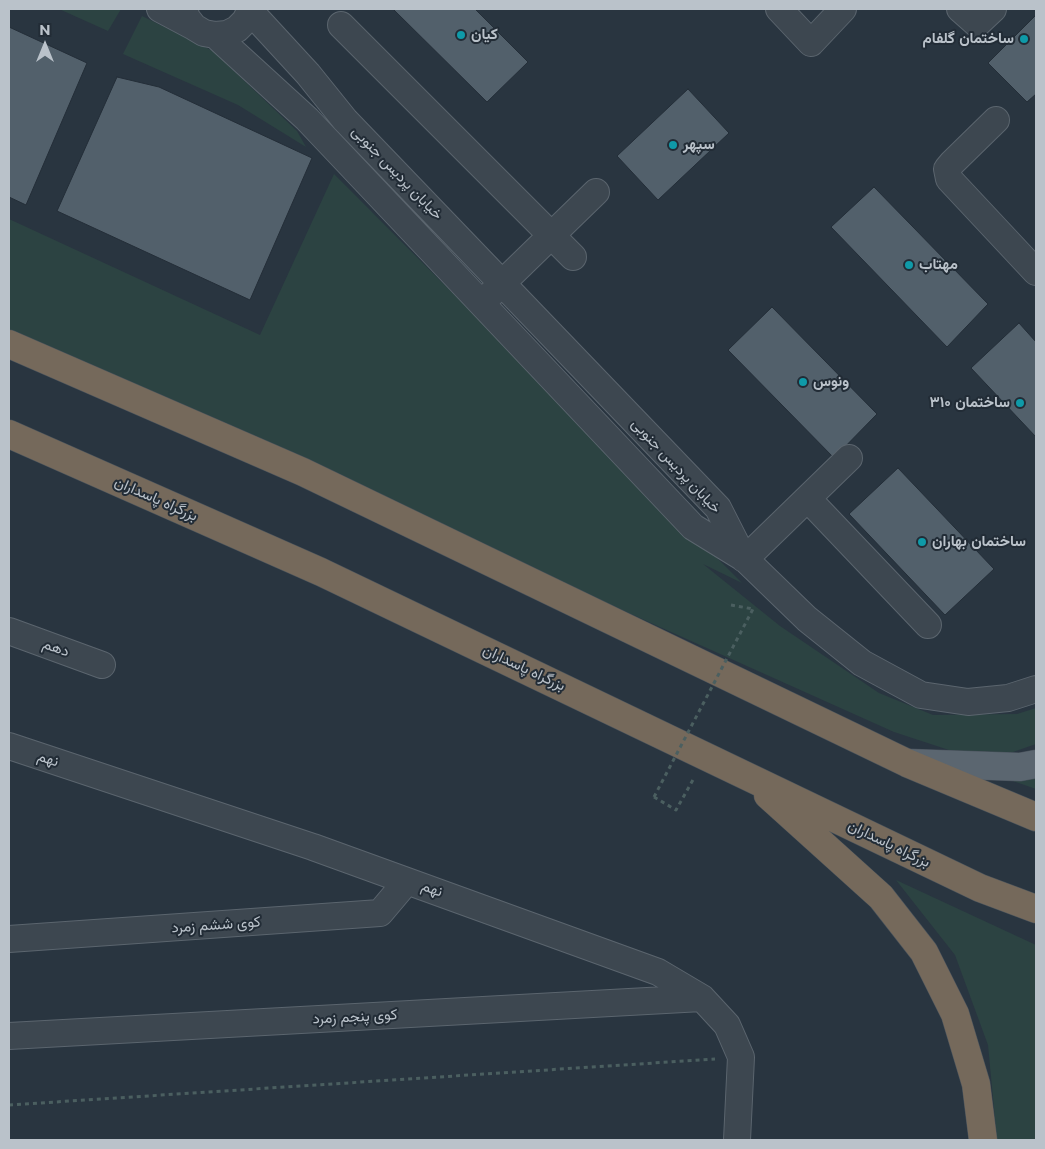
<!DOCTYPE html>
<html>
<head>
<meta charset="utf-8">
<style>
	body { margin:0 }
	#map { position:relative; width:1045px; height:1149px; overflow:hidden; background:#293540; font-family:Montserrat,sans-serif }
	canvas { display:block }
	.frame { position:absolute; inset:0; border:10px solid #bac2ca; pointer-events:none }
	.north { position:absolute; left:20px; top:20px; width:50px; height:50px; -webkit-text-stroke:4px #222c36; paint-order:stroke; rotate:0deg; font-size:14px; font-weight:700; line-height:20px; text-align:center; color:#bac2ca }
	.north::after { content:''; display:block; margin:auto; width:18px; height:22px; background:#bac2ca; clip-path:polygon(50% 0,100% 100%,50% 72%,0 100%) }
</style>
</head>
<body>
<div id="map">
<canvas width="1045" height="1149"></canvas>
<div class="frame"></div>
<div class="north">N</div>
</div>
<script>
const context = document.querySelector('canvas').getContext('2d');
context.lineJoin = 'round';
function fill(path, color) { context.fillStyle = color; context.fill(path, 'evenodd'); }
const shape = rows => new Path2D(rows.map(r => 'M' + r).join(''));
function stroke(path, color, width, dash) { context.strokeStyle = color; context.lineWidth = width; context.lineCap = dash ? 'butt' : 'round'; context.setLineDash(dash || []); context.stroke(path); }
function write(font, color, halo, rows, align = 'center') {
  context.font = font + ' Montserrat,Vazirmatn,sans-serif'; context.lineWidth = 4; context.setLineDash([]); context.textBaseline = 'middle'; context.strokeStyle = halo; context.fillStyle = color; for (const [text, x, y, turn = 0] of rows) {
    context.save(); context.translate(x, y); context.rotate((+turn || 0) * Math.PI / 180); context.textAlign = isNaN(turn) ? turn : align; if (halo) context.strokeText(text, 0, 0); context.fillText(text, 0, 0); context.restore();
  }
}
fill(shape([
	[59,9,121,9,108,31],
	[142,16,213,51,297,131,306,147,238,105,123,54],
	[334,174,742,583,703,564,780,626,879,693,933,715,1017,714,1036,708,1036,744,1013,752,955,752,894,732,9,335,9,219,260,335],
	[1036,777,1036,789,1010,780],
	[896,880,1036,945,1036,1140,997,1140,988,1045,955,955]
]), '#2c4342');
const building = shape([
	[393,9,475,9,528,62,487,102,393,9],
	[1036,15,1036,94,1027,102,988,63,1036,15],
	[9,27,87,63,26,205,9,197,9,27],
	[117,77,159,87,312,158,250,300,57,211,117,77],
	[688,89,729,133,658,200,617,156,688,89],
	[874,187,988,304,947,347,831,227,874,187],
	[772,307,877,414,834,458,728,350,772,307],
	[1019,323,1036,342,1036,437,971,368,1019,323],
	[898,468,994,569,945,615,849,514,898,468]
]);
fill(building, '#52606b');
stroke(building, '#242e38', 1);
const minor = shape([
	[160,9,194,27],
	[184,9,187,18,194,27,204,33,215,35,227,34,237,29,245,21,251,9],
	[779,9,811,43,843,9],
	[960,9,977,24,993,9],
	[250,11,308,74,345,120,718,508,744,559],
	[341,25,573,257],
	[215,35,307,119,693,527,745,559,807,619,862,663,921,695,968,702,1008,698,1036,689],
	[996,120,952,163,947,169,949,179,1036,272],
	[490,295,596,192],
	[808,499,928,625],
	[745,559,849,458],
	[9,631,102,665],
	[9,746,313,847,658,972,702,998,727,1025,741,1057,737,1140],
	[9,939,380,913,407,881],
	[9,1036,702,998]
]);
const major = shape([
	[908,763,1020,767,1036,764]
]);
const highway = shape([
	[9,344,303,472,907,763,1036,817],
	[9,434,321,572,980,888,1036,909],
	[768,795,881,897,924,952,955,1014,976,1084,983,1140]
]);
stroke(minor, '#5b656e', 28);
stroke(major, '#47505a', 29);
stroke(highway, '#48525b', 29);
stroke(shape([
	[731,605,753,609],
	[654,797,676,810,694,778],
	[9,1105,715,1059]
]), '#4b5f60', 3, [4, 4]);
stroke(minor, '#3d4750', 26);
stroke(major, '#5b6670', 28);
stroke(highway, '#75695b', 28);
stroke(shape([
	[654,797,753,609]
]), '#4b5f60', 3, [4, 4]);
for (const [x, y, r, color] of [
	[461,35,5,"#0f9aa8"],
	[1024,39,5,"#0f9aa8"],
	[673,145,5,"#0f9aa8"],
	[909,265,5,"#0f9aa8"],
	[803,382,5,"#0f9aa8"],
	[1020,403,5,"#0f9aa8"],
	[922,542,5,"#0f9aa8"]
]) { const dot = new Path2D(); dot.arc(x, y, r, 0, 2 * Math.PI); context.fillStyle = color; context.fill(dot); stroke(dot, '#222c36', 2); }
write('bold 15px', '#bac2ca', '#222c36', [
	["کیان",471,35],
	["ساختمان گلفام",1014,39,"right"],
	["سپهر",683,145],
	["مهتاب",919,265],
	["ونوس",813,382],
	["ساختمان ۳۱۰",1010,403,"right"],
	["ساختمان بهاران",932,542]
], 'left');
write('15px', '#bac2ca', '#222c36', [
	["خیابان پردیس جنوبی",397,173,46],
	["خیابان پردیس جنوبی",676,466,47],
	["بزرگراه پاسداران",156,499,24],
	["دهم",56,648,20],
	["بزرگراه پاسداران",524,668,25],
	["نهم",48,759,18],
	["بزرگراه پاسداران",889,844,26],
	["نهم",432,889,20],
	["کوی ششم زمرد",216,925,-4],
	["کوی پنجم زمرد",355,1017,-3]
]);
</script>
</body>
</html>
